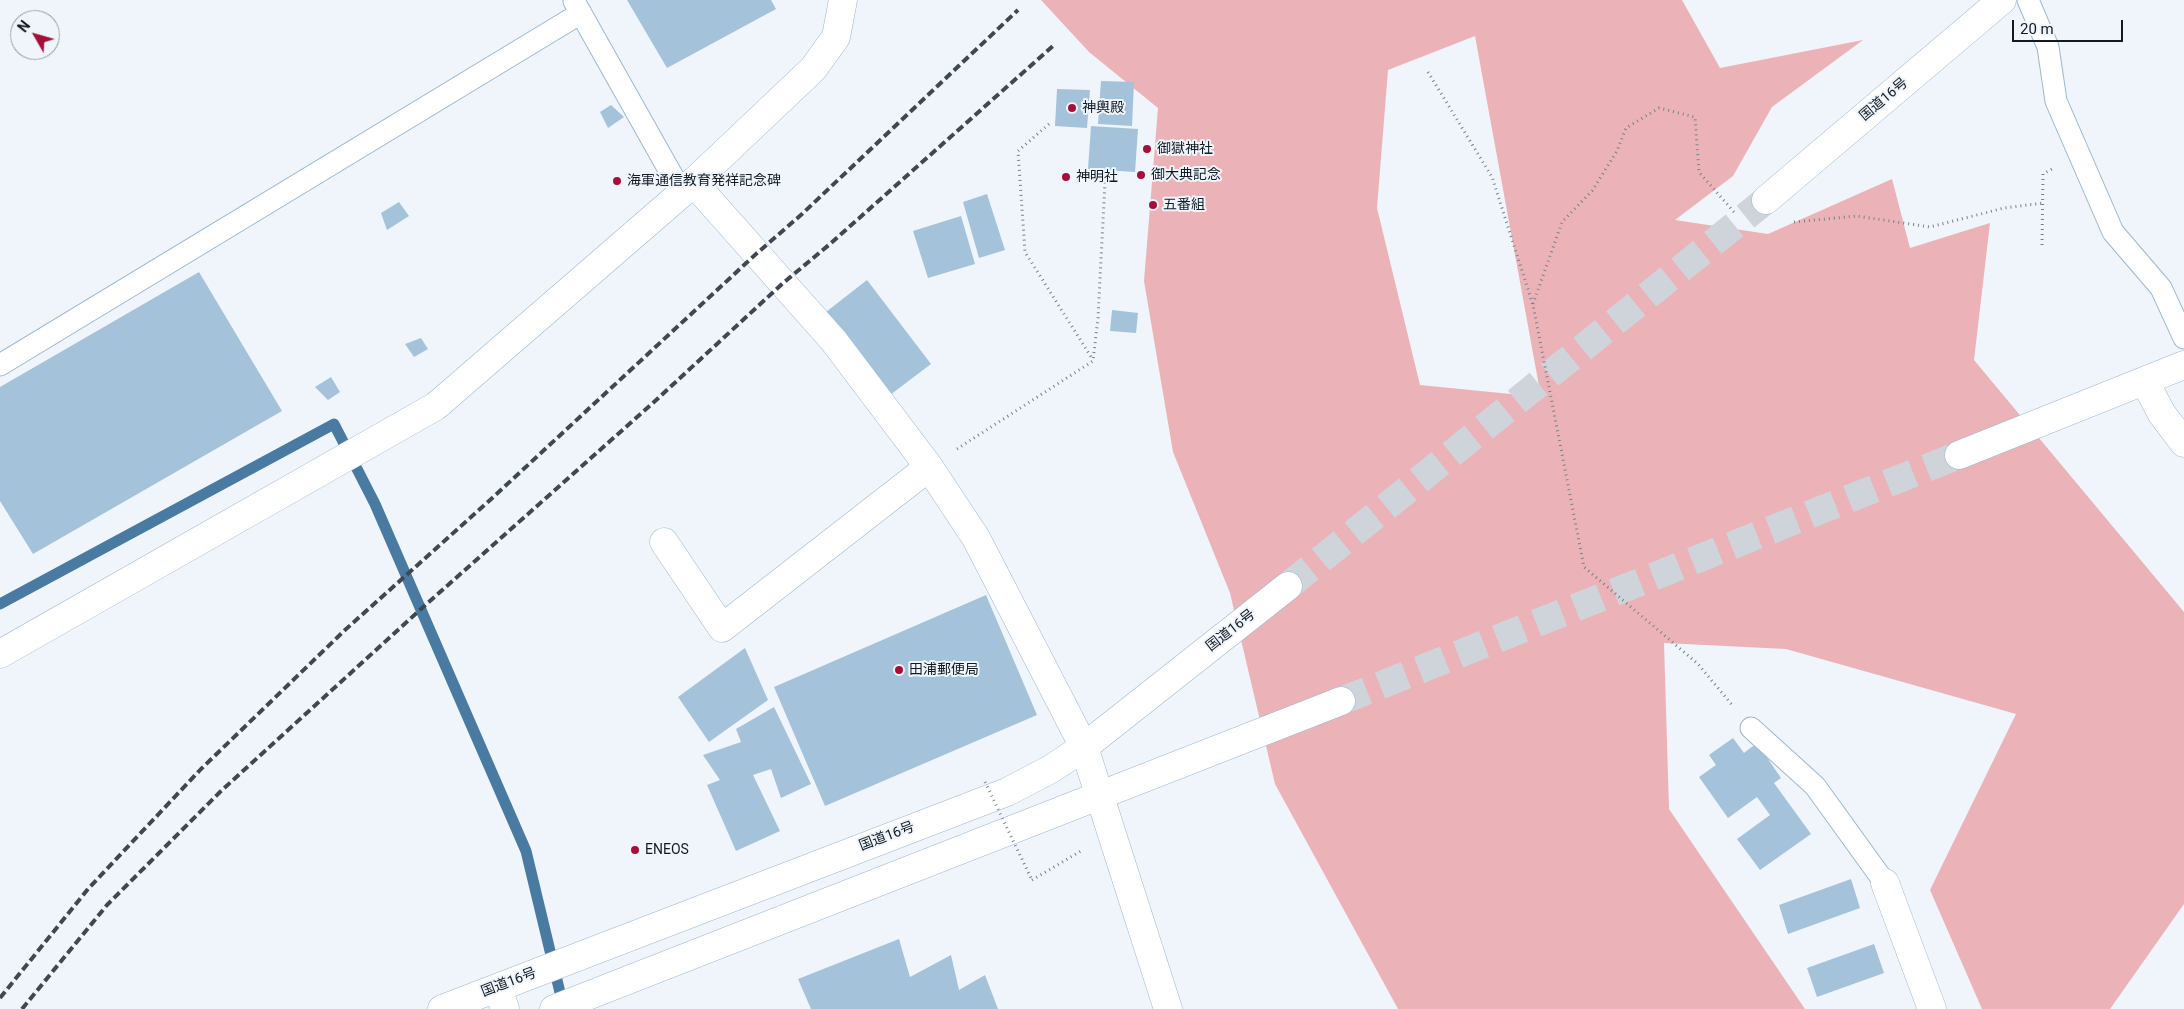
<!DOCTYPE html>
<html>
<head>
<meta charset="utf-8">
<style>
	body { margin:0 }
	#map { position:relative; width:2184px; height:1009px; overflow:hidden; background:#eff5fa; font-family:Roboto,sans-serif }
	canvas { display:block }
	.north { position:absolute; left:10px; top:10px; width:50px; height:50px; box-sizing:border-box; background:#eff5fa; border:1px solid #969ea4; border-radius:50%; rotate:308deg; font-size:14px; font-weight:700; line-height:20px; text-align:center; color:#101b24 }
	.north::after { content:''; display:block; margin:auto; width:18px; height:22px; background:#a70e3a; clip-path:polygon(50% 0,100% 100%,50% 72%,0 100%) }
	.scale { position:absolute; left:2012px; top:20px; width:111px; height:22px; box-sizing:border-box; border:2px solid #101b24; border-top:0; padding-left:6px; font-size:15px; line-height:18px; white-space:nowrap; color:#101b24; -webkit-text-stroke:4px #eff5fa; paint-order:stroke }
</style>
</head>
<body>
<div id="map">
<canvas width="2184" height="1009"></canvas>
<div class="north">N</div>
<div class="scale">20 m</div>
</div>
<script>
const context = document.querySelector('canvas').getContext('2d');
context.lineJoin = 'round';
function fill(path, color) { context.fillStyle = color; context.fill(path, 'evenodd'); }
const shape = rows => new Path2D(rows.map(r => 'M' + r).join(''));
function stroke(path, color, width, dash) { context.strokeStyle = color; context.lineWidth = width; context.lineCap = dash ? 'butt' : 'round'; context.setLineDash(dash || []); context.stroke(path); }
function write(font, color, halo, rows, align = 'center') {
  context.font = font + ' Roboto,"Noto Sans JP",sans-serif'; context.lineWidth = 4; context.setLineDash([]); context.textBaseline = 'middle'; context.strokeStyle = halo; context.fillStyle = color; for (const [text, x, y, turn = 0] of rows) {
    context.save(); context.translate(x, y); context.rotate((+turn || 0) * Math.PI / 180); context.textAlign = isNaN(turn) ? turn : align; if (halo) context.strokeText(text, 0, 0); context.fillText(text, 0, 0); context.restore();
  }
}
fill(shape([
	[1041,0,1682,0,1720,68,1863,40,1772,107,1733,176,1675,220,1768,234,1892,179,1910,248,1990,223,1974,360,2184,612,2184,904,2110,1009,1982,1009,1930,890,2016,714,1786,649,1664,643,1669,809,1805,1009,1398,1009,1275,784,1230,593,1173,452,1144,281,1158,108,1089,52],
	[1475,36,1541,397,1420,385,1377,208,1388,70]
]), '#ebb3b7');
stroke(shape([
	[0,604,334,424,375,504,526,851,563,1005]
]), '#497aa1', 11);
fill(shape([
	[627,0,771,0,776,9,667,68],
	[1101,81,1134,82,1132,126,1098,124],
	[1057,89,1090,90,1087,128,1055,126],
	[611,105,624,117,608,128,600,112],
	[1091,126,1138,129,1135,172,1088,169],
	[987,194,1005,250,979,258,963,202],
	[399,202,409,216,387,230,381,213],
	[961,216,975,264,928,278,913,231],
	[199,272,282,411,33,554,0,501,0,387],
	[867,280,931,364,890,395,826,312],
	[1112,310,1138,313,1136,333,1110,331],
	[421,338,428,349,414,357,405,344],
	[331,377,340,392,328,400,315,387],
	[986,595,1037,715,825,806,774,687],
	[745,648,768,700,709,742,678,697],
	[774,707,811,784,781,798,771,769,753,775,780,831,736,851,707,785,720,780,703,755,741,742,736,729],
	[1733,738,1744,753,1757,743,1781,778,1774,783,1811,834,1760,870,1737,839,1770,815,1757,797,1728,818,1699,777,1716,765,1709,755],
	[1851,879,1860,908,1788,934,1779,905],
	[899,939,910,977,951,955,959,990,985,975,998,1009,811,1009,798,979],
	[1874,944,1884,973,1817,997,1807,968]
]), '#a5c2db');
stroke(shape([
	[1288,586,1766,200],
	[1341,701,1959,455]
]), '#ced4da', 28, [28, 14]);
const service = shape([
	[2028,0,2048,47,2056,101,2113,232,2161,288,2184,338],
	[574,1,682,193],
	[0,365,581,13],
	[1751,728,1815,786,1885,883]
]);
const minor = shape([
	[693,182,834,341,929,467,976,538,1084,747,1168,1009],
	[2145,382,2162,414,2184,443],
	[664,542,722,628,929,467],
	[1885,883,1932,1009],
	[498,988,505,1009]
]);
const tertiary = shape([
	[0,654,436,406,682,193,813,69,836,37,843,0]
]);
const trunk = shape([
	[1766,200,2002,0],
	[1959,455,2184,365],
	[442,1009,1007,792,1051,769,1084,747,1288,586],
	[554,1009,1341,701]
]);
stroke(service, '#9bb8d0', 23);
stroke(minor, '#9bb8d0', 29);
stroke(tertiary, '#9bb8d0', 29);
stroke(trunk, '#9bb8d0', 29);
stroke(shape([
	[1428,72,1492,177,1533,305,1584,567,1698,664,1733,706],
	[1049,124,1018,151,1025,252,1093,360],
	[1794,222,1857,216,1930,227,2004,208,2044,203],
	[2042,245,2043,174,2052,169],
	[1533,304,1562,222,1592,191,1617,151,1626,128,1659,108,1695,117,1699,172,1734,212],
	[957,449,1093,361,1098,318,1105,182],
	[1032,880,1081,851]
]), '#798188', 3, [1, 4]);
stroke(service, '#fff', 21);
stroke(minor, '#fff', 28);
stroke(tertiary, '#fff', 28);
stroke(trunk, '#fff', 28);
stroke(shape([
	[0,998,88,889,201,769,345,630,489,501,756,254,802,214,1018,10],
	[22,1009,107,905,221,791,421,609,654,402,782,284,830,244,1054,45]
]), '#3f4851', 4, [8, 4]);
stroke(shape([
	[985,782,1032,880]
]), '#798188', 3, [1, 4]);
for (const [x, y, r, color] of [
	[1072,108,5,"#a70e3a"],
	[1147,149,5,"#a70e3a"],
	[1141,175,5,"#a70e3a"],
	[1066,177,5,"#a70e3a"],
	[617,181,5,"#a70e3a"],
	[1153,205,5,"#a70e3a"],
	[899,670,5,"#a70e3a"],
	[635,850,5,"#a70e3a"]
]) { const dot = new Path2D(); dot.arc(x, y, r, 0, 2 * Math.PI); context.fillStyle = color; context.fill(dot); stroke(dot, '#eff5fa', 2); }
write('14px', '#101b24', '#eff5fa', [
	["国道16号",1884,100,-40],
	["国道16号",1231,631,-38],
	["国道16号",887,837,-21],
	["国道16号",509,983,-21]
]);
write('14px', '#101b24', '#eff5fa', [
	["神輿殿",1082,108],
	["御獄神社",1157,149],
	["御大典記念",1151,175],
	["神明社",1076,177],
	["海軍通信教育発祥記念碑",627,181],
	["五番組",1163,205],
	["田浦郵便局",909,670],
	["ENEOS",645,850]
], 'left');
</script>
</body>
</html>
